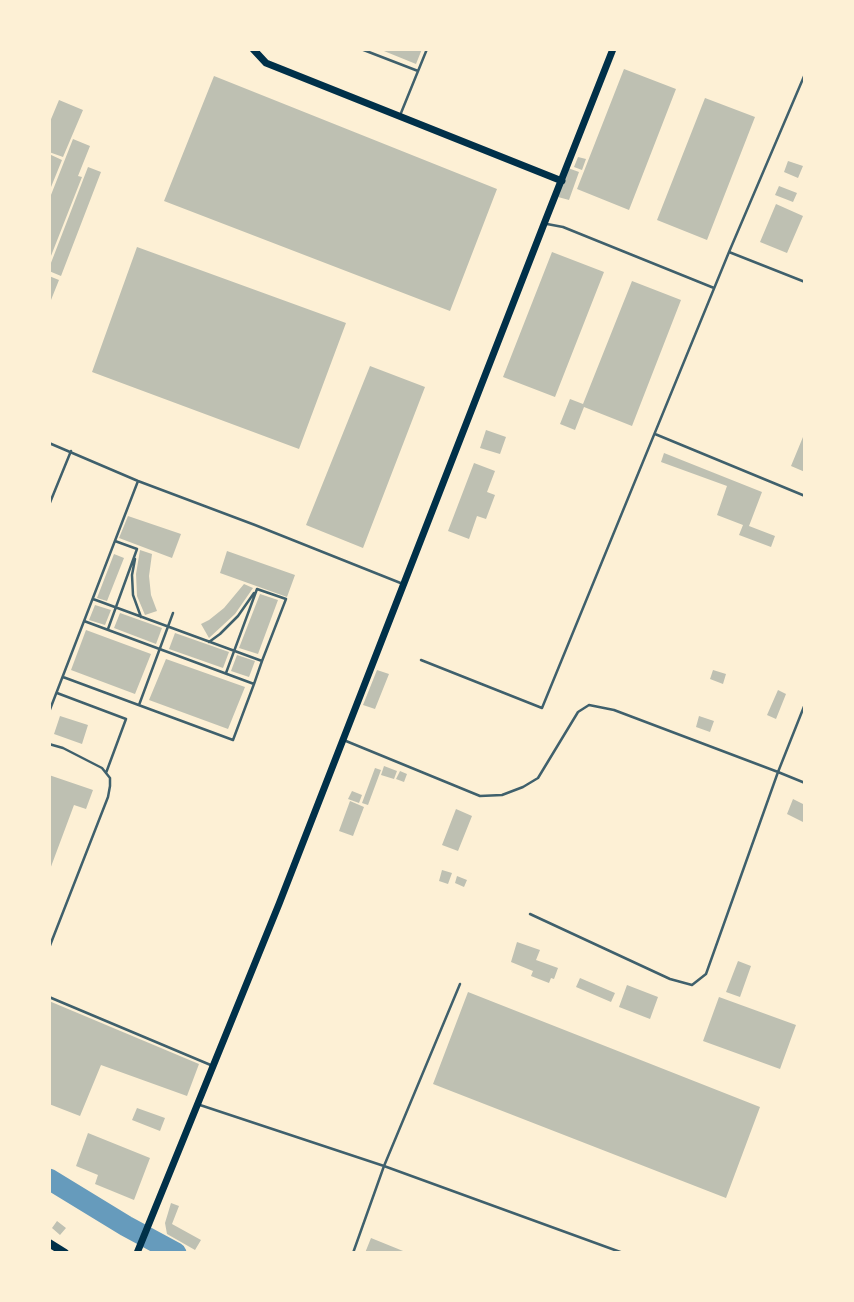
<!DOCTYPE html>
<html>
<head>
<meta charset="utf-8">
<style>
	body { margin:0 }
	#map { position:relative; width:854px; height:1302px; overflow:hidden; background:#fdf0d5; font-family:Poppins,sans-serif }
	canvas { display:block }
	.frame { position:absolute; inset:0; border:51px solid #fdf0d5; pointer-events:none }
</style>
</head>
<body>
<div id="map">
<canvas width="854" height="1302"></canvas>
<div class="frame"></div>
</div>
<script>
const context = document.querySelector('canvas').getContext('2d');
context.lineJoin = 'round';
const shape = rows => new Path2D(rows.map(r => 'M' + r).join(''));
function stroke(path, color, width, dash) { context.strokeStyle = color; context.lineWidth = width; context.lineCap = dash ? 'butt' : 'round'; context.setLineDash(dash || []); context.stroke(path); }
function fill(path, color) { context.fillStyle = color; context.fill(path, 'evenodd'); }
stroke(shape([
	[49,1179,126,1226,176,1253]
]), '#669bbc', 21);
fill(shape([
	[379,49,422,49,416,64],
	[624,69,676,89,629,210,577,189],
	[214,76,497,189,450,311,164,201],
	[705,98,755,117,707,240,657,220],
	[59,100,83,110,63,157,49,152,49,124],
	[73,139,90,146,78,176,82,177,49,261,49,200],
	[49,154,62,160,49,192],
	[578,157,586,159,582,170,574,167],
	[788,161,803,166,798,178,784,172],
	[88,167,101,172,61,276,49,271,49,268],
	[568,168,579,172,569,200,558,197],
	[779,186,797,193,793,202,775,195],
	[776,204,803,216,787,253,760,242],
	[137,247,346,323,299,449,92,372],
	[552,252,604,272,555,397,503,377],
	[49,276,59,280,49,305],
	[632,281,681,300,632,426,584,407,575,430,560,424,570,399,583,404],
	[370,366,425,387,363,548,306,525],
	[486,430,506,437,500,454,480,448],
	[803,437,805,438,805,472,791,466],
	[664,453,762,492,749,526,775,536,771,547,739,535,743,525,717,515,727,486,661,462],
	[474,463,495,471,487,492,495,495,486,519,477,516,469,539,448,531],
	[128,516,181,534,172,558,119,538],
	[140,550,152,554,149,576,151,595,157,611,145,615,137,596,136,574],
	[227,551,295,575,287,597,220,573],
	[114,554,124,558,107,601,97,598],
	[244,584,253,588,235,614,209,638,201,624,209,620,224,608],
	[260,594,278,600,258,654,239,648],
	[95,605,111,610,105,625,89,620],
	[120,613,162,628,156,644,114,628],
	[86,630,151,654,135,694,71,670],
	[175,633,229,652,223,668,169,649],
	[237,655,255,661,249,677,231,671],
	[166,659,245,687,228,729,149,700],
	[377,670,389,674,375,709,363,705],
	[713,670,726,674,723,684,710,679],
	[778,690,786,694,776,719,767,715],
	[60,716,88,725,82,744,54,734],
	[699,716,714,721,710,732,696,727],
	[384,766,397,771,394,779,381,775],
	[375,768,381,770,368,805,362,803],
	[400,771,407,774,404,782,396,779],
	[49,775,93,790,86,809,74,805,49,872],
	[352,791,362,795,359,803,348,799],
	[793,799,805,805,805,818,803,822,787,814],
	[350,801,364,807,353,836,339,831],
	[456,809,472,816,458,851,442,845],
	[442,870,452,873,448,884,439,881],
	[457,876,467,880,464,887,455,883],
	[517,942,540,950,536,960,558,968,554,979,551,978,549,983,531,976,533,971,511,962],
	[738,961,751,966,740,997,726,992],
	[580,978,615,993,611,1002,576,987],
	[627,985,658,997,650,1019,619,1007],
	[468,992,760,1107,726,1198,433,1084],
	[719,997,796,1025,780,1069,703,1041],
	[49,1001,199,1064,187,1096,101,1065,80,1116,49,1104],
	[137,1108,165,1118,160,1131,132,1120],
	[88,1133,150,1158,134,1200,95,1184,98,1175,76,1166],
	[171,1203,179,1206,172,1224,201,1240,195,1250,167,1234,165,1223],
	[57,1221,66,1228,60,1235,52,1228],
	[371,1238,408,1253,365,1253]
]), '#bec0b2');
stroke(shape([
	[361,49,418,71],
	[401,113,427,49],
	[547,224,563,227,714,288],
	[729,252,805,282],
	[655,434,805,496],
	[49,443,138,481,255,525,403,584],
	[49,505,71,451],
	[115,541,137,549],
	[135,559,132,575,133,595,141,617],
	[93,599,262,661,254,684],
	[108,629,137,549],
	[209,642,220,634,238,616,254,593],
	[421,660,542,708,729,252,805,74],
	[226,673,257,589,286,599,262,661],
	[63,677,233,740,254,684,84,621],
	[57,693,126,719,106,773],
	[139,705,173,613],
	[49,712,138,481],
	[346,741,480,796,502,795,523,787,538,778,578,712,589,705,614,710,778,772,805,704],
	[49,744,63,748,102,768,110,778,110,786,108,797,49,948],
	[530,914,670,979,692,985,706,974,778,772,805,783],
	[49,997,213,1066],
	[200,1105,384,1166,623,1253],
	[353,1253,384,1166,460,984]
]), '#3f606c', 2.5);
stroke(shape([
	[253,49,266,63,562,181],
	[137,1253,279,904,544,224,613,49]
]), '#003049', 7);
stroke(shape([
	[49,1243,65,1253]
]), '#003049', 8);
</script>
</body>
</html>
